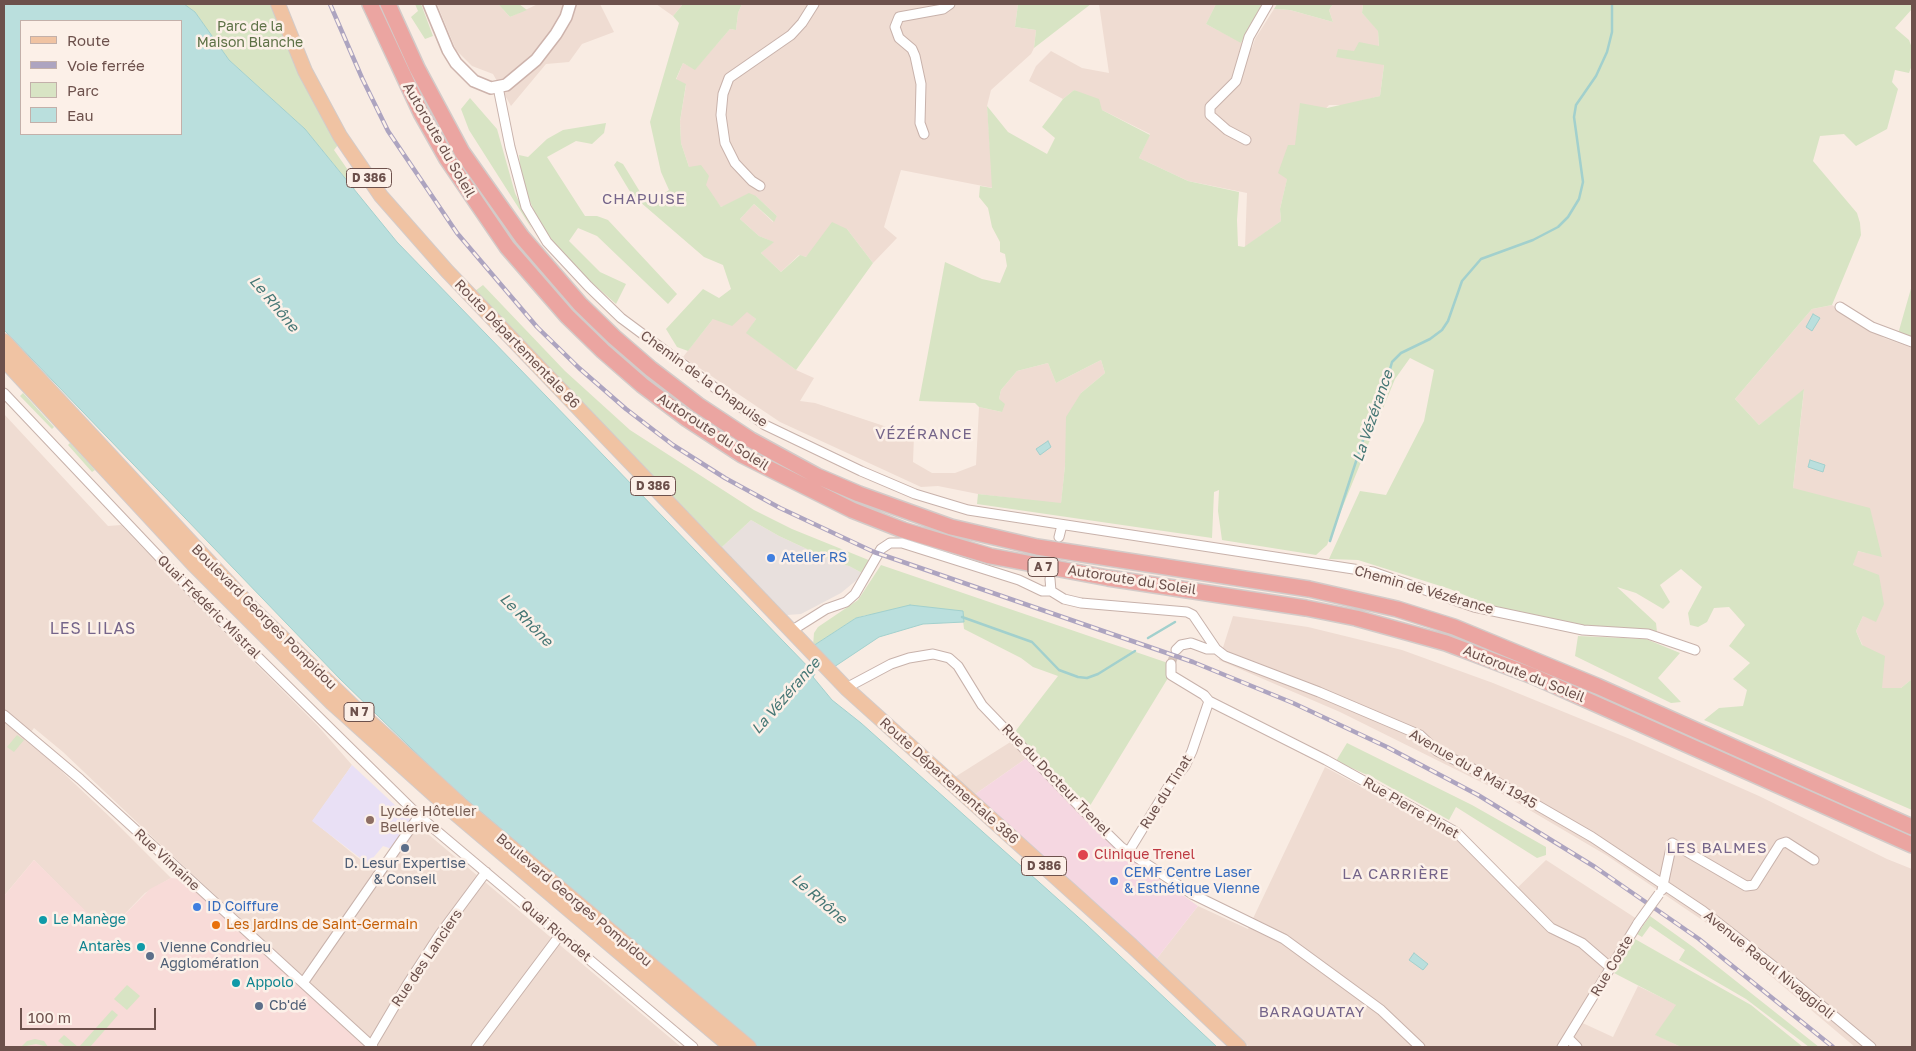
<!DOCTYPE html>
<html>
<head>
<meta charset="utf-8">
<style>
	body { margin:0 }
	#map { position:relative; width:1916px; height:1051px; overflow:hidden; background:#f9ece3; font-family:"Golos Text",sans-serif }
	canvas { display:block }
	.frame { position:absolute; inset:0; border:5px solid #6d514c; pointer-events:none }
	.legend { position:absolute; left:20px; top:20px; width:162px; height:115px; box-sizing:border-box; background:#fcf0e8; border:1px solid #c3b0aa; margin:0; padding:6px 9px; list-style:none; font-size:15px; color:#6d514c }
	.legend li { display:flex; align-items:center; gap:10px; height:25px }
	.legend b { width:25px; border:1px solid #c3b0aa }
	.scale { position:absolute; left:20px; top:1008px; width:136px; height:22px; box-sizing:border-box; border:2px solid #6d514c; border-top:0; padding-left:6px; font-size:15px; line-height:18px; white-space:nowrap; color:#6d514c; -webkit-text-stroke:4px #fcf0e8; paint-order:stroke }
</style>
</head>
<body>
<div id="map">
<canvas width="1916" height="1051"></canvas>
<div class="frame"></div>
<ul class="legend">
<li><b style="height:6px;background:#f0c3a3"></b>Route</li>
<li><b style="height:6px;background:#ada4c0"></b>Voie ferrée</li>
<li><b style="height:14px;background:#d8e4c4"></b>Parc</li>
<li><b style="height:14px;background:#badfdd"></b>Eau</li>
</ul>
<div class="scale">100 m</div>
</div>
<script>
const context = document.querySelector('canvas').getContext('2d');
context.lineJoin = 'round';
function fill(path, color) { context.fillStyle = color; context.fill(path, 'evenodd'); }
const shape = rows => new Path2D(rows.map(r => 'M' + r).join(''));
function stroke(path, color, width, dash) { context.strokeStyle = color; context.lineWidth = width; context.lineCap = dash ? 'butt' : 'round'; context.setLineDash(dash || []); context.stroke(path); }
function write(font, color, halo, rows, align = 'center') {
  context.font = font + ' "Golos Text",sans-serif'; context.lineWidth = 5; context.setLineDash([]); context.textBaseline = 'middle'; context.strokeStyle = halo; context.fillStyle = color; for (const [text, x, y, turn = 0] of rows) {
    context.save(); context.translate(x, y); context.rotate((+turn || 0) * Math.PI / 180); context.textAlign = isNaN(turn) ? turn : align; if (halo) context.strokeText(text, 0, 0); context.fillText(text, 0, 0); context.restore();
  }
}
fill(shape([
	[437,4,498,4,510,17,538,4,600,4,614,32,582,44,569,62,546,64,511,106,493,74,472,66,456,50],
	[656,4,683,4,673,16],
	[742,4,1018,4,1015,27,1036,30,1034,48,1031,54,991,90,987,106,993,188,901,170,884,227,897,238,873,263,847,229,806,257,799,255,781,272,761,253,773,242,759,236,740,219,754,204,773,222,777,216,756,196,721,207,689,167,681,143,680,121,686,85,676,80,683,63,695,69,730,29,736,30,738,13],
	[1099,4,1216,4,1206,24,1252,48,1255,39,1274,9,1290,10,1333,22,1329,10,1333,4,1363,4,1362,13,1378,30,1379,47,1384,65,1380,96,1345,105,1329,105,1295,146,1280,209,1281,221,1245,247,1247,193,1188,181,1139,158,1150,134,1102,110,1074,90,1063,99,1029,81,1036,66,1051,51,1082,68,1109,73],
	[1832,305,1884,338,1912,348,1912,679,1901,688,1882,688,1856,631,1863,616,1853,565,1857,551,1882,556,1793,488,1804,390,1759,425,1735,399,1812,309],
	[747,311,756,319,747,333,796,370,814,378,800,401,815,403,914,436,913,462,932,473,955,473,976,465,979,407,1002,412,999,399,1001,390,1017,371,1048,363,1056,383,1101,360,1105,373,1081,393,1065,466,1061,504,978,494,938,486,921,487,780,422,683,357,713,319],
	[4,414,108,526,121,525,204,612,318,726,352,765,313,821,357,857,381,873,416,824,681,1047,380,1047,162,846,63,752,34,728,25,740,55,765,112,819,171,878,145,893,114,925,107,927,98,925,34,860,4,896],
	[1233,616,1308,627,1402,650,1493,683,1630,739,1759,796,1887,859,1912,869,1912,1047,1855,1047,1714,928,1606,855,1487,785,1340,712,1219,660],
	[1012,741,1028,757,974,795,955,777],
	[1325,767,1454,837,1511,894,1546,860,1637,919,1576,1020,1613,1037,1638,986,1677,1005,1656,1035,1681,1047,1249,1047,1155,961,1198,906,1248,929]
]), '#efdcd2');
fill(shape([
	[34,860,102,927,114,925,150,889,171,878,182,879,365,1047,4,1047,4,896]
]), '#f8dbd8');
fill(shape([
	[751,520,779,536,837,563,849,566,864,574,841,593,801,614,787,615,722,547]
]), '#e8e0dd');
fill(shape([
	[352,765,412,821,392,849,383,846,368,864,312,821]
]), '#e9e0f5');
fill(shape([
	[1028,757,1120,851,1198,906,1155,961,974,795]
]), '#f5d7e1');
fill(shape([
	[184,4,270,4,305,85,338,145,334,150,359,186,354,189,305,129,229,60,195,12],
	[415,4,421,4,433,36,425,39,411,17,418,11],
	[498,4,519,4,527,10,510,17],
	[683,4,742,4,738,13,736,30,730,29,695,70,683,63,676,79,686,84,680,121,681,143,689,167,701,165,709,176,706,185,721,207,749,193,756,196,777,216,774,222,754,204,740,219,759,236,774,242,761,253,781,272,800,255,806,257,832,222,847,229,873,263,796,370,746,333,756,319,747,312,732,326,713,319,688,351,677,347,666,329,703,289,719,298,731,289,723,265,704,257,632,195,614,165,617,161,623,164,648,205,669,190,661,172,650,122,679,23,673,16],
	[1018,4,1091,4,1034,48,1036,30,1015,27],
	[1216,4,1262,4,1241,43,1206,24],
	[1277,4,1333,4,1329,10,1333,22,1290,10,1274,9],
	[1363,4,1912,4,1912,9,1895,28,1909,40,1912,48,1912,65,1909,73,1895,70,1892,82,1898,89,1887,129,1856,146,1844,134,1820,136,1813,161,1857,213,1860,223,1861,235,1832,305,1812,309,1735,399,1759,425,1804,389,1793,488,1870,508,1882,557,1858,551,1853,565,1879,575,1884,604,1876,622,1863,616,1856,631,1862,645,1885,656,1882,688,1901,688,1912,679,1912,810,1704,720,1719,708,1743,706,1747,690,1733,679,1750,663,1729,646,1745,625,1729,607,1714,608,1707,622,1698,627,1690,625,1688,613,1702,587,1681,569,1660,585,1670,602,1663,609,1636,593,1617,587,1656,623,1657,632,1587,627,1491,606,1450,589,1358,560,1329,559,1360,491,1386,495,1424,421,1434,370,1410,358,1395,379,1327,545,1316,555,1222,540,1218,511,1219,490,1214,492,1212,538,977,504,978,494,1061,503,1065,466,1066,417,1081,393,1105,373,1101,360,1056,383,1048,363,1017,371,1001,390,999,399,1005,404,1002,412,979,407,975,403,919,401,945,262,982,279,1000,283,1007,266,1005,254,1000,252,1000,242,992,227,988,208,979,197,980,186,992,188,987,106,1008,132,1047,154,1055,138,1042,127,1063,99,1074,90,1099,99,1102,110,1150,135,1139,158,1188,181,1239,192,1237,220,1238,246,1244,247,1281,221,1280,209,1287,179,1278,173,1288,145,1295,145,1300,103,1327,108,1380,96,1384,65,1336,57,1338,49,1354,51,1359,42,1379,46,1378,31,1362,13],
	[470,98,497,129,515,193,532,229,469,130,461,109],
	[606,123,604,133,592,144,576,141,547,157,585,216,597,216,608,220,677,294,668,304,597,236,578,228,569,241,600,272,626,284,616,304,581,273,552,241,535,213,522,183,519,155,528,157,547,139,563,130],
	[483,285,565,371,630,430,754,510,792,529,871,561,864,574,849,566,837,563,779,536,751,520,722,547,475,291],
	[1912,285,1912,338,1898,334],
	[23,393,54,427,52,429,20,396],
	[70,443,95,470,92,472,68,445],
	[881,565,1168,663,1168,678,1088,809,1014,733,1058,676,1033,667,1021,658,964,629,962,611,866,615,856,618,813,646,814,633,818,627,858,600],
	[1578,636,1646,639,1680,653,1658,678,1681,702,1671,703,1575,656],
	[17,735,24,740,14,752,7,747],
	[1347,743,1472,805,1546,847,1546,855,1537,858,1456,807,1449,820,1374,778,1336,761],
	[1650,916,1693,947,1819,1047,1809,1047,1746,999,1679,960,1685,950,1650,926,1642,937,1637,934],
	[1635,939,1751,1005,1803,1047,1681,1047,1655,1035,1676,1005,1614,973],
	[127,985,140,996,127,1010,114,999],
	[112,1010,118,1015,90,1047,79,1047],
	[64,1035,78,1047,66,1047,58,1041],
	[35,1039,44,1041,48,1047,36,1044,21,1047,27,1041]
]), '#d8e4c4');
const water = shape([
	[4,4,184,4,195,12,229,60,305,129,397,242,815,674,813,677,832,700,861,723,1087,925,1217,1047,758,1047,447,783,340,679,4,330,4,4],
	[21,21,181,21,181,134,21,134,21,21],
	[1813,314,1820,318,1812,331,1806,327,1813,314],
	[1048,441,1051,447,1040,455,1036,449,1048,441],
	[1810,460,1825,465,1823,472,1808,467,1810,460],
	[910,605,963,611,964,622,923,624,879,637,834,667,813,646,856,618,910,605],
	[1414,953,1428,964,1423,970,1409,960,1414,953]
]);
fill(water, '#badfdd');
stroke(water, '#a2d0cd', 1);
stroke(shape([
	[1330,541,1363,440,1381,402,1392,362,1401,353,1430,339,1442,330,1448,321,1462,281,1481,259,1533,240,1558,227,1568,217,1579,199,1583,182,1574,117,1576,105,1596,76,1607,52,1612,32,1612,4],
	[962,617,1032,642,1059,670,1078,677,1087,678,1098,674,1135,651],
	[1148,638,1175,622]
]), '#a2d0cd', 2.5);
stroke(shape([
	[1171,664,1176,650]
]), '#d6c5bd', 9, [9, 4.5]);
const street = shape([
	[498,87,510,147,526,207,547,242,588,286,621,318,765,425,861,471,915,494,968,510,1373,572,1474,607,1583,630,1648,634,1695,650],
	[924,134,920,123,921,84,915,56,912,49,899,38,895,27,899,17,943,9,950,4],
	[1246,140,1227,130,1210,115,1210,107,1236,81,1249,37,1268,4],
	[760,186,752,181,735,163,725,143,721,115,723,94,729,78,791,35,802,23,814,4],
	[1840,307,1872,327,1912,342],
	[4,393,198,598,419,816,693,1047],
	[1059,537,1062,525],
	[1050,579,1051,591,1064,599,1081,603,1187,612,1193,615,1216,649,1225,656,1319,692,1420,735,1437,751,1483,774,1592,837,1703,911,1785,975,1871,1047],
	[791,631,826,609,846,602,855,594,881,549,890,543,902,543,1019,580,1042,591,1051,591],
	[1176,650,1181,645,1191,643,1207,649,1216,649],
	[846,688,891,664,909,658,933,654,949,658,958,666,982,705,1079,806,1121,847,1192,894,1284,939,1381,1010,1420,1047],
	[1209,701,1326,760,1456,832,1551,928,1582,943,1611,968],
	[4,715,80,779,373,1047],
	[1129,851,1170,784,1185,766,1192,751,1209,701,1204,695,1171,675,1171,664],
	[1662,890,1672,843,1746,886,1754,885,1780,844,1786,842,1814,860],
	[303,983,419,816],
	[1568,1038,1577,1047],
	[371,1046,407,985,440,934,486,872],
	[476,1047,560,935],
	[1562,1047,1638,923]
]);
const secondary = shape([
	[429,4,448,50,456,63,474,81,491,88,506,85,536,60,556,34,566,17,570,4]
]);
const primary = shape([
	[278,4,305,71,340,136,381,196,447,271,846,688,1132,946,1239,1047],
	[4,341,252,608,354,707,460,804,749,1047],
	[4,360,193,564,332,703,451,810,731,1047]
]);
const highway = shape([
	[370,4,421,113,447,159,507,247,567,316,603,351,642,385,687,419,742,455,852,510,903,530,990,556,1108,578,1306,608,1356,618,1446,643,1533,676,1912,845],
	[388,4,417,68,462,152,522,237,580,304,614,337,651,369,698,405,751,440,817,476,859,494,951,527,1037,547,1309,589,1397,609,1454,627,1597,686,1912,827]
]);
stroke(street, '#c8b2ab', 11);
stroke(secondary, '#cdb3ac', 14);
stroke(primary, '#d3cbc9', 16);
stroke(highway, '#d3cbc9', 18);
stroke(street, '#fff', 9);
stroke(secondary, '#fff', 11);
stroke(primary, '#f0c3a3', 14);
stroke(highway, '#eba5a1', 15);
const rail = shape([
	[330,4,362,78,388,131,457,233,537,327,579,368,626,409,673,445,725,478,780,508,874,552,1193,662,1293,703,1387,747,1478,795,1595,867,1699,939,1833,1047]
]);
stroke(rail, '#ada4c0', 4.5);
stroke(rail, '#fcf0e8', 2.5, [8]);
const streetBridge = shape([
	[1638,923,1659,894]
]);
stroke(streetBridge, '#c8b2ab', 11, []);
stroke(streetBridge, '#fff', 9);
for (const [x, y, r, color] of [
	[771,558,5,"#3f7fe0"],
	[370,820,5,"#8d6e63"],
	[405,848,5,"#5c6f8a"],
	[1083,855,6,"#e0444e"],
	[1114,881,5,"#3f7fe0"],
	[197,907,5,"#3f7fe0"],
	[43,920,5,"#0f9aa8"],
	[216,925,5,"#e8710a"],
	[141,947,5,"#0f9aa8"],
	[150,956,5,"#5c6f8a"],
	[236,983,5,"#0f9aa8"],
	[259,1006,5,"#5c6f8a"]
]) { const dot = new Path2D(); dot.arc(x, y, r, 0, 2 * Math.PI); context.fillStyle = color; context.fill(dot); stroke(dot, '#fcf0e8', 2); }
for (const [x, y, w] of [
	[369,178,45],
	[653,486,45],
	[1043,567,30],
	[359,712,30],
	[1044,866,45]
]) { const box = new Path2D(); box.roundRect(x - w / 2, y - 9.5, w, 19, 4); context.fillStyle = '#fcf0e8'; context.fill(box); stroke(box, '#6d514c', 1); }
write('bold 12px', '#6d514c', null, [
	["D 386",369,178],
	["D 386",653,486],
	["A 7",1043,567],
	["N 7",359,712],
	["D 386",1044,866]
]);
write('14px', '#5d7146', '#fcf0e8', [
	["Parc de la",250,27],
	["Maison Blanche",250,43]
]);
write('14px', '#6d514c', '#fcf0e8', [
	["Autoroute du Soleil",439,140,60],
	["Route Départementale 86",517,344,46],
	["Chemin de la Chapuise",704,379,36],
	["Autoroute du Soleil",713,432,33],
	["Autoroute du Soleil",1132,580,9],
	["Chemin de Vézérance",1424,590,16],
	["Quai Frédéric Mistral",209,607,45],
	["Boulevard Georges Pompidou",264,617,45],
	["Autoroute du Soleil",1524,674,22],
	["Avenue du 8 Mai 1945",1473,769,30],
	["Rue du Docteur Trenel",1056,780,46],
	["Route Départementale 386",949,781,42],
	["Rue du Tinat",1166,792,-58],
	["Rue Pierre Pinet",1411,808,30],
	["Rue Vimaine",167,860,43],
	["Boulevard Georges Pompidou",574,900,40],
	["Quai Riondet",556,931,40],
	["Rue des Lanciers",427,958,-56],
	["Avenue Raoul Nivaggioli",1769,965,39],
	["Rue Coste",1612,966,-59]
]);
write('14px', '#366cbe', '#fcf0e8', [
	["Atelier RS",781,558],
	["CEMF Centre Laser",1124,873],
	["& Esthétique Vienne",1124,889],
	["ID Coiffure",207,907]
], 'left');
write('14px', '#785e54', '#fcf0e8', [
	["Lycée Hôtelier",380,812],
	["Bellerive",380,828]
], 'left');
write('14px', '#be3a42', '#fcf0e8', [
	["Clinique Trenel",1094,855]
], 'left');
write('14px', '#4e5e75', '#fcf0e8', [
	["D. Lesur Expertise",405,864,"center"],
	["& Conseil",405,880,"center"],
	["Vienne Condrieu",160,948],
	["Agglomération",160,964],
	["Cb'dé",269,1006]
], 'left');
write('14px', '#0d838f', '#fcf0e8', [
	["Le Manège",53,920],
	["Antarès",131,947,"right"],
	["Appolo",246,983]
], 'left');
write('14px', '#c56008', '#fcf0e8', [
	["Les jardins de Saint-Germain",226,925]
], 'left');
context.letterSpacing = '1px';
write('15px', '#75658a', '#fcf0e8', [
	["CHAPUISE",644,199],
	["VÉZÉRANCE",924,434],
	["LES BALMES",1717,848],
	["LA CARRIÈRE",1396,874],
	["BARAQUATAY",1312,1012]
]);
context.letterSpacing = '0px';
write('italic 15px', '#467775', '#fcf0e8', [
	["Le Rhône",274,304,50],
	["La Vézérance",1373,416,-71],
	["Le Rhône",526,620,45],
	["La Vézérance",786,696,-49],
	["Le Rhône",819,899,41]
]);
context.letterSpacing = '1px';
write('16px', '#75658a', '#fcf0e8', [
	["LES LILAS",93,629]
]);
context.letterSpacing = '0px';
</script>
</body>
</html>
